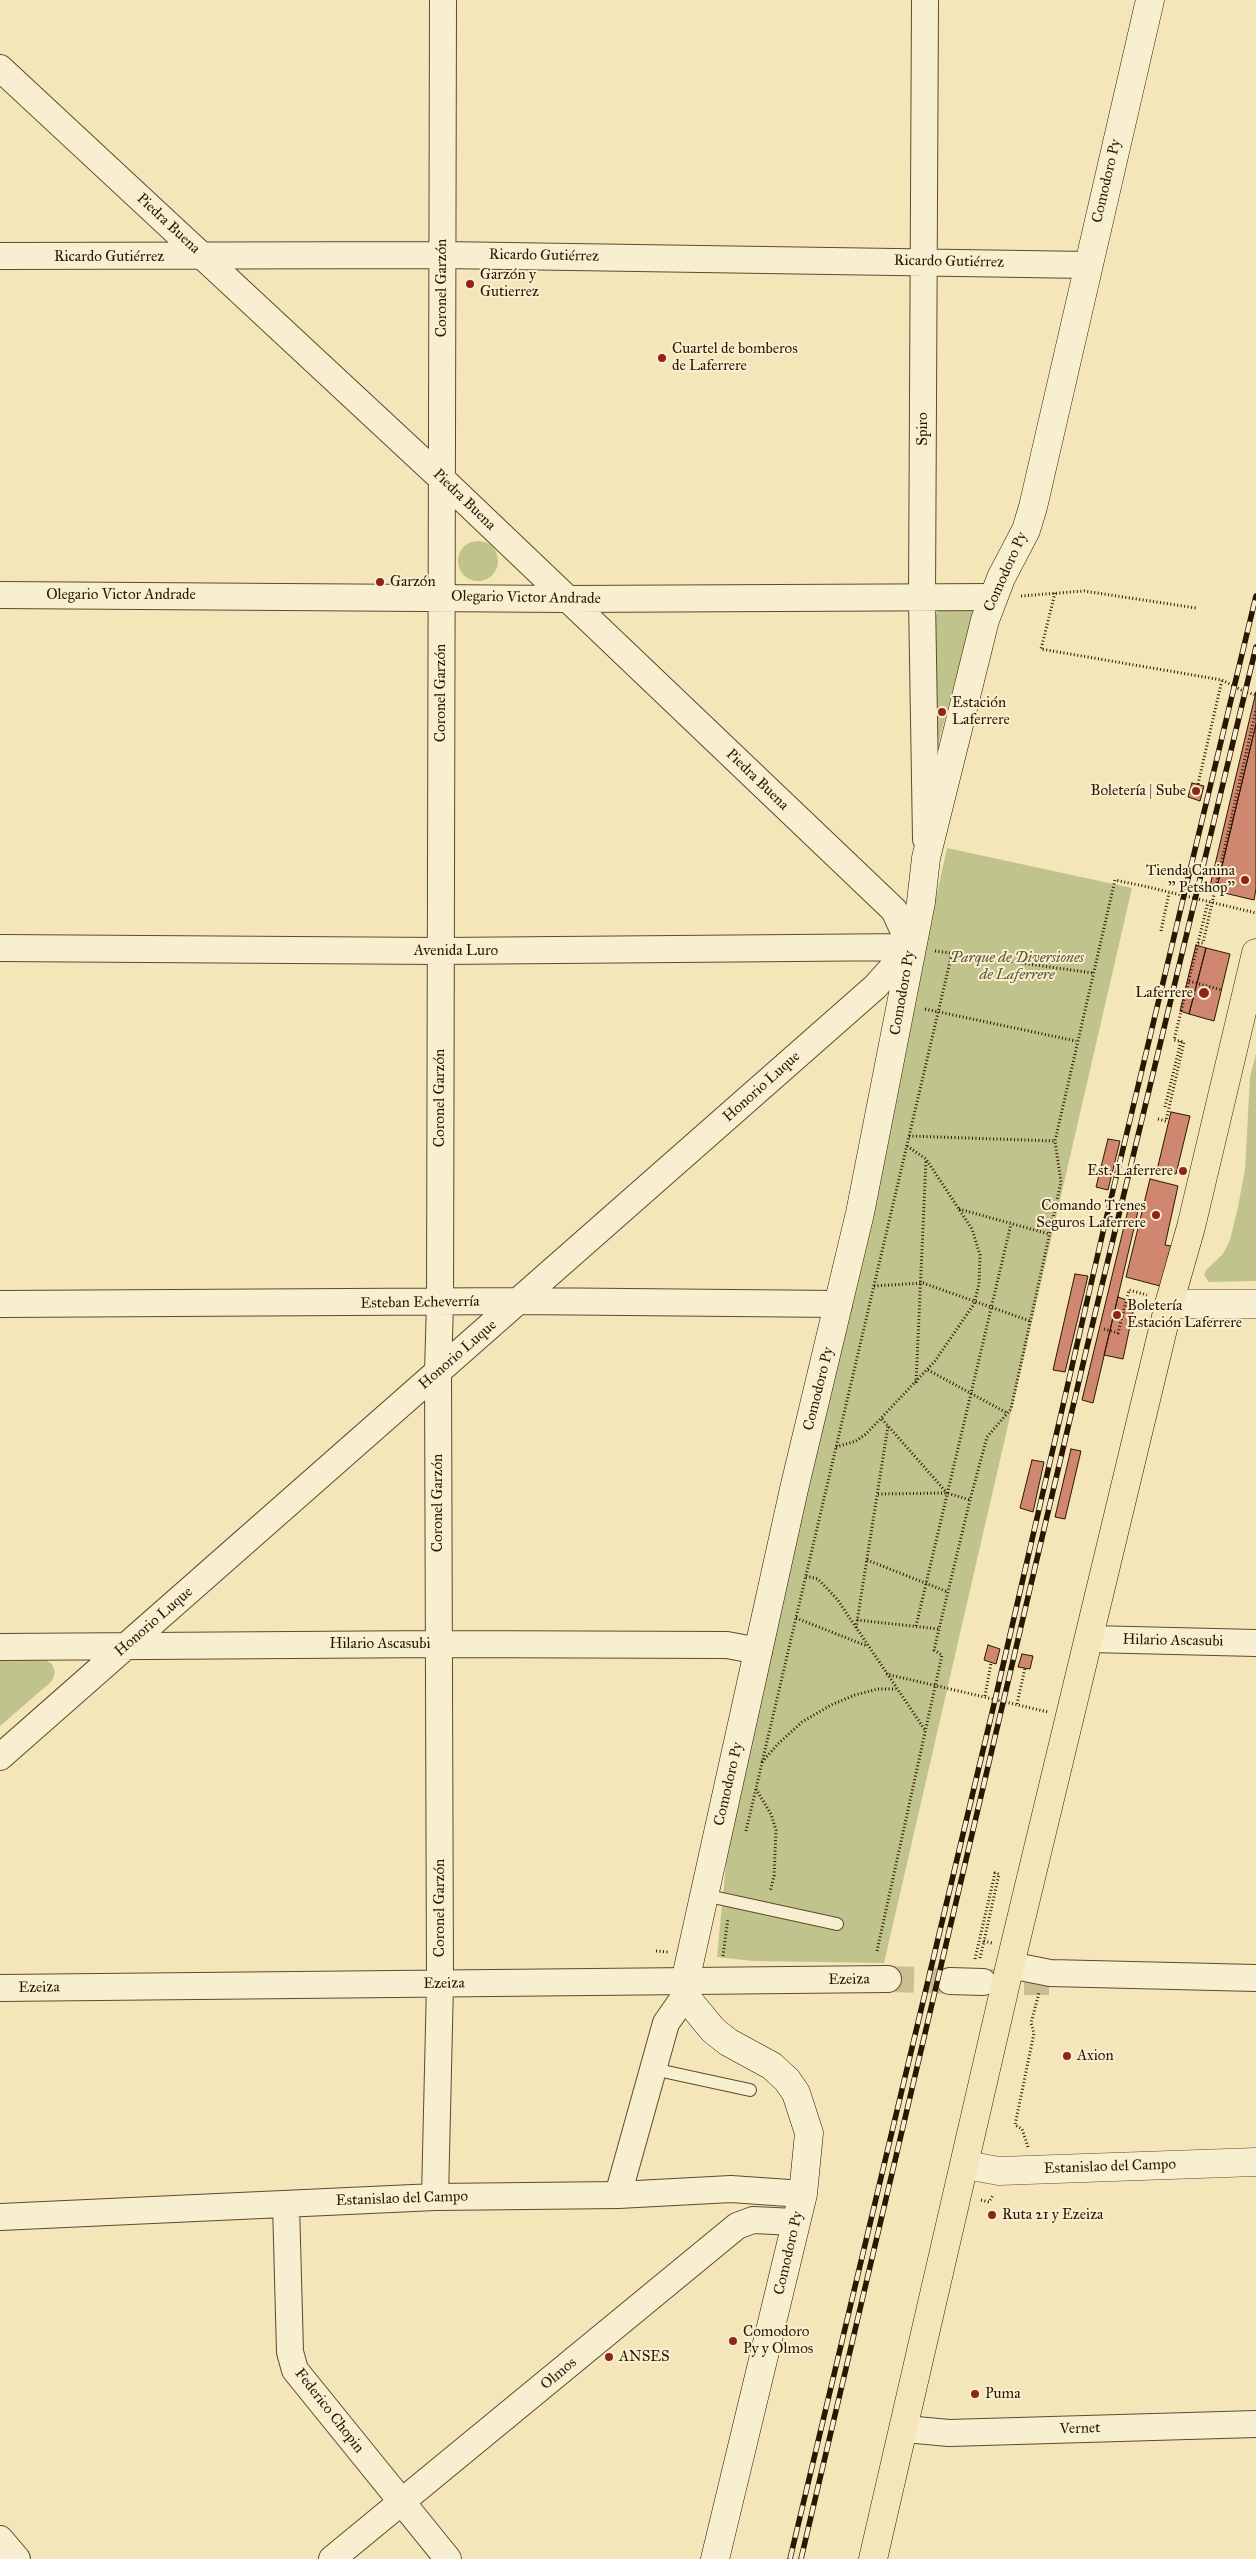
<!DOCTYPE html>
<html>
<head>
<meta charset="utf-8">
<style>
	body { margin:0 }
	canvas { display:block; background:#f4e6b8 }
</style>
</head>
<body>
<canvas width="1256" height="2559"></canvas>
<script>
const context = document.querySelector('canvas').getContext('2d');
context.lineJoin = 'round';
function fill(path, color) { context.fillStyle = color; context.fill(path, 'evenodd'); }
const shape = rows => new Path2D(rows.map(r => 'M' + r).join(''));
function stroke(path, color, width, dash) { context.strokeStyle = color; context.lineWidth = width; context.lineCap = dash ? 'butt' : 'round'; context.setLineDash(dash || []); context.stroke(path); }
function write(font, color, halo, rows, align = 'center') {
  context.font = font + ' "IM FELL Great Primer",serif'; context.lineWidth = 4; context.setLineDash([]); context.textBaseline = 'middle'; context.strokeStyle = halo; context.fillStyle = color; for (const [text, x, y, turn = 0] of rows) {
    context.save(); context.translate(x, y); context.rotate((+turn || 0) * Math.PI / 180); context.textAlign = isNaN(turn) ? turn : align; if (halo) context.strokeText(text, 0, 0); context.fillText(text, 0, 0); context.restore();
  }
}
fill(shape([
	'458 561a20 20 0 1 1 40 0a20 20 0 1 1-40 0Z',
	[940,609,972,610,973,613,937,748,936,615],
	[947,848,1132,888,884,1963,753,1961,717,1957,728,1844],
	[1256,1054,1256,1281,1209,1282,1204,1275,1206,1270,1223,1254,1230,1240,1238,1207,1245,1169,1250,1077],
	[0,1658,42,1658,52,1664,55,1672,52,1681,0,1726]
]), '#c0c38b');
const building = shape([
	[1256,692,1256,724,1216,891,1209,890,1256,692],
	[1256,724,1256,889,1254,900,1216,891,1256,724],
	[1192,783,1204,786,1200,801,1188,797,1192,783],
	[1196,945,1206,948,1189,1014,1180,1011,1196,945],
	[1206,948,1230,954,1214,1021,1189,1014,1206,948],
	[1171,1112,1190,1116,1176,1174,1157,1170,1171,1112],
	[1108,1139,1120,1141,1108,1190,1096,1187,1108,1139],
	[1150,1179,1178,1186,1165,1245,1171,1246,1160,1286,1126,1277,1150,1179],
	[1128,1210,1138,1211,1093,1403,1082,1400,1128,1210],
	[1075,1274,1088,1276,1065,1372,1053,1370,1075,1274],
	[1118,1297,1135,1303,1123,1359,1104,1355,1118,1297],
	[1071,1449,1081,1451,1065,1519,1055,1517,1071,1449],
	[1032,1460,1044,1462,1033,1512,1020,1508,1032,1460],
	[988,1645,1000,1649,996,1664,984,1660,988,1645],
	[1022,1654,1033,1656,1030,1669,1018,1667,1022,1654]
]);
fill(building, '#cf886f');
stroke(building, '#2a1701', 1);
stroke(shape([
	[888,1979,950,1981],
	[985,1982,1049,1982]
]), '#ccbd93', 26, [26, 13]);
const service = shape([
	[704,1895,837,1924],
	[653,2069,750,2090]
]);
const minor = shape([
	[925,0,922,599,926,839],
	[0,68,442,479,894,910,911,947],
	[0,256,443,255,1088,265],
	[0,595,566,599,993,597],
	[0,948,440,951,911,947],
	[0,1304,520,1301,839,1304],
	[1090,1639,1256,1643],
	[0,1647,439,1644,727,1645,759,1651],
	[0,1757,875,987,911,947],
	[1010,1965,1050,1973,1256,1978],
	[950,1981,983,1982],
	[0,1988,888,1979],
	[618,2195,666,2023,685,1996],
	[435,2197,440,1984,438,1372,440,1303,443,0],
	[286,2204,290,2352,295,2370,448,2559],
	[0,2217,435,2197,618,2195,731,2189,803,2194],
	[905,2429,949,2433,1256,2424],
	[0,2539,17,2559],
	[332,2559,737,2226,753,2220,796,2222]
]);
const tertiary = shape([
	[1169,1304,1256,1304],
	[965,2165,999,2171,1256,2162]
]);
const secondary = shape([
	[715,2559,803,2194,809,2133,796,2093,787,2080,772,2066,728,2042,713,2030,685,1996,685,1982,794,1489,860,1213,921,902,926,858,985,620,1001,578,1026,530,1033,507,1150,0]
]);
const primary = shape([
	[873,2559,1010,1965,1169,1304,1191,1227,1256,953]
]);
stroke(service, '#5c4b2f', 14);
stroke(minor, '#5c4b2f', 28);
stroke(tertiary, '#5c4b2f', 29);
stroke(secondary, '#2a1701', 29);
stroke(primary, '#2a1701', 29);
stroke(shape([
	[1055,593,1041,649,1222,680,1245,692,1256,695],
	[1021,596,1084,591,1196,608],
	[1198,784,1222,680],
	[1161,931,1169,893],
	[1198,943,1208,902],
	[935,951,1093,973],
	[1189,981,1222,990],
	[925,1009,1076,1041],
	[1165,1107,1181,1041],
	[1158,1119,1166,1121,1184,1042,1174,1040,1198,943,1203,943,1256,710],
	[909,1136,1055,1141],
	[959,1209,1049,1234],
	[874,1286,923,1283,1030,1321],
	[1104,1329,1118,1333,1129,1290,1147,1295],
	[928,1370,1007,1413],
	[916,1383,926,1160],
	[882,1419,947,1493],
	[836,1447,856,1441,866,1434,935,1361,974,1304,979,1284,980,1255,972,1229,926,1159,907,1146],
	[878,1494,947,1493,970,1500],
	[867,1560,948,1592],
	[806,1576,818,1579,837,1599,925,1730],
	[796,1618,867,1646],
	[857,1620,939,1629],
	[916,1626,1011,1224],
	[856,1628,888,1426],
	[886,1674,1048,1712],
	[985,1696,991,1663],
	[1017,1704,1025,1668],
	[762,1762,778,1744,802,1722,831,1705,855,1695,878,1689,896,1689],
	[756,1789,771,1814,776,1830,774,1876,770,1892],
	[746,1831,952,953],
	[656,1951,668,1952],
	[877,1951,942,1655,934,1650,970,1500,987,1437,1011,1409,1061,1182,1055,1141,1115,880,1148,887],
	[723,1956,728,1918],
	[980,1958,984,1941],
	[975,1959,995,1873,999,1874,984,1941,992,1943],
	[1028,2147,1022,2129,1015,2125,1034,2033,1031,2023,1039,1993],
	[981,2200,989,2202,993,2195]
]), '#2a1701', 3, [1, 2.5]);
stroke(service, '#f8efd1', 12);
stroke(minor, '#f8efd1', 26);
stroke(tertiary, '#f8efd1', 28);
stroke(secondary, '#f8efd1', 28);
stroke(primary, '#f4e6b8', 28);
const rail = shape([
	[790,2559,995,1700,1103,1232,1256,596],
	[801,2559,1087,1347,1256,647]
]);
stroke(rail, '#2a1701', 5.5);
stroke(rail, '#f8efd1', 4, [11]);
stroke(shape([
	[1148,887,1256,913]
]), '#2a1701', 3, [1, 2.5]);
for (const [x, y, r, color] of [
	[470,284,5,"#8f2418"],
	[662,358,5,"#8f2418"],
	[380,582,5,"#8f2418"],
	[942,712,5,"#8f2418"],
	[1196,791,5,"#8f2418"],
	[1245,880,5,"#8f2418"],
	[1204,993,6,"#8f2418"],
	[1183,1171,5,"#8f2418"],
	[1156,1215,5,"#8f2418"],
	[1117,1315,5,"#8f2418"],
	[1067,2056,5,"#8f2418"],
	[992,2215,5,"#8f2418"],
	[733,2341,5,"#8f2418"],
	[609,2357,5,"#8f2418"],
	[975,2394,5,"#8f2418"]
]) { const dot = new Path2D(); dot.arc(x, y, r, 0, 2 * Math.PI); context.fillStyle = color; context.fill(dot); stroke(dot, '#f8efd1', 2); }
write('15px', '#2a1701', '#f8efd1', [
	["Comodoro Py",1107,181,-77],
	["Piedra Buena",168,224,43],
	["Ricardo Gutiérrez",544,256,1],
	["Ricardo Gutiérrez",109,257],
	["Ricardo Gutiérrez",949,262,1],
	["Coronel Garzón",442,288,-90],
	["Spiro",923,429,-90],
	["Piedra Buena",464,500,44],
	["Comodoro Py",1006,572,-66],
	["Olegario Victor Andrade",121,595],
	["Olegario Victor Andrade",526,598,1],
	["Coronel Garzón",441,693,-90],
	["Piedra Buena",757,780,44],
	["Avenida Luro",456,951],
	["Comodoro Py",903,993,-80],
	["Honorio Luque",762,1087,-42],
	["Coronel Garzón",440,1098,-90],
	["Esteban Echeverría",420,1303,-1],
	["Honorio Luque",458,1355,-41],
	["Comodoro Py",819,1389,-76],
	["Coronel Garzón",438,1503,-90],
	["Honorio Luque",154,1622,-41],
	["Hilario Ascasubi",1173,1641,1],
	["Hilario Ascasubi",380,1644],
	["Comodoro Py",729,1784,-77],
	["Coronel Garzón",440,1908,-90],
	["Ezeiza",849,1980,-1],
	["Ezeiza",444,1984,-1],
	["Ezeiza",39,1988,-1],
	["Estanislao del Campo",1110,2167,-2],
	["Estanislao del Campo",402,2199,-2],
	["Comodoro Py",789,2253,-77],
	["Olmos",559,2374,-40],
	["Federico Chopin",329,2411,52],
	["Vernet",1080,2429,-2]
]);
write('15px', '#2a1701', '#f8efd1', [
	["Garzón y",480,275],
	["Gutierrez",480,292],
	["Cuartel de bomberos",672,349],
	["de Laferrere",672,366],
	["Garzón",390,582],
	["Estación",952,703],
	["Laferrere",952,720],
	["Boletería | Sube",1186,791,"right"],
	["Tienda Canina",1235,871,"right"],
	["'' Petshop''",1235,888,"right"],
	["Laferrere",1193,993,"right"],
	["Est. Laferrere",1173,1171,"right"],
	["Comando Trenes",1146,1206,"right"],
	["Seguros Laferrere",1146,1223,"right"],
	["Boletería",1127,1306],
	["Estación Laferrere",1127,1323],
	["Axion",1077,2056],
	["Ruta 21 y Ezeiza",1002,2215],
	["Comodoro",743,2332],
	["Py y Olmos",743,2349],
	["ANSES",619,2357],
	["Puma",985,2394]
], 'left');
write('italic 15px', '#5e5331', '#f8efd1', [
	["Parque de Diversiones",1017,958],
	["de Laferrere",1017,975]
]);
</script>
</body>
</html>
